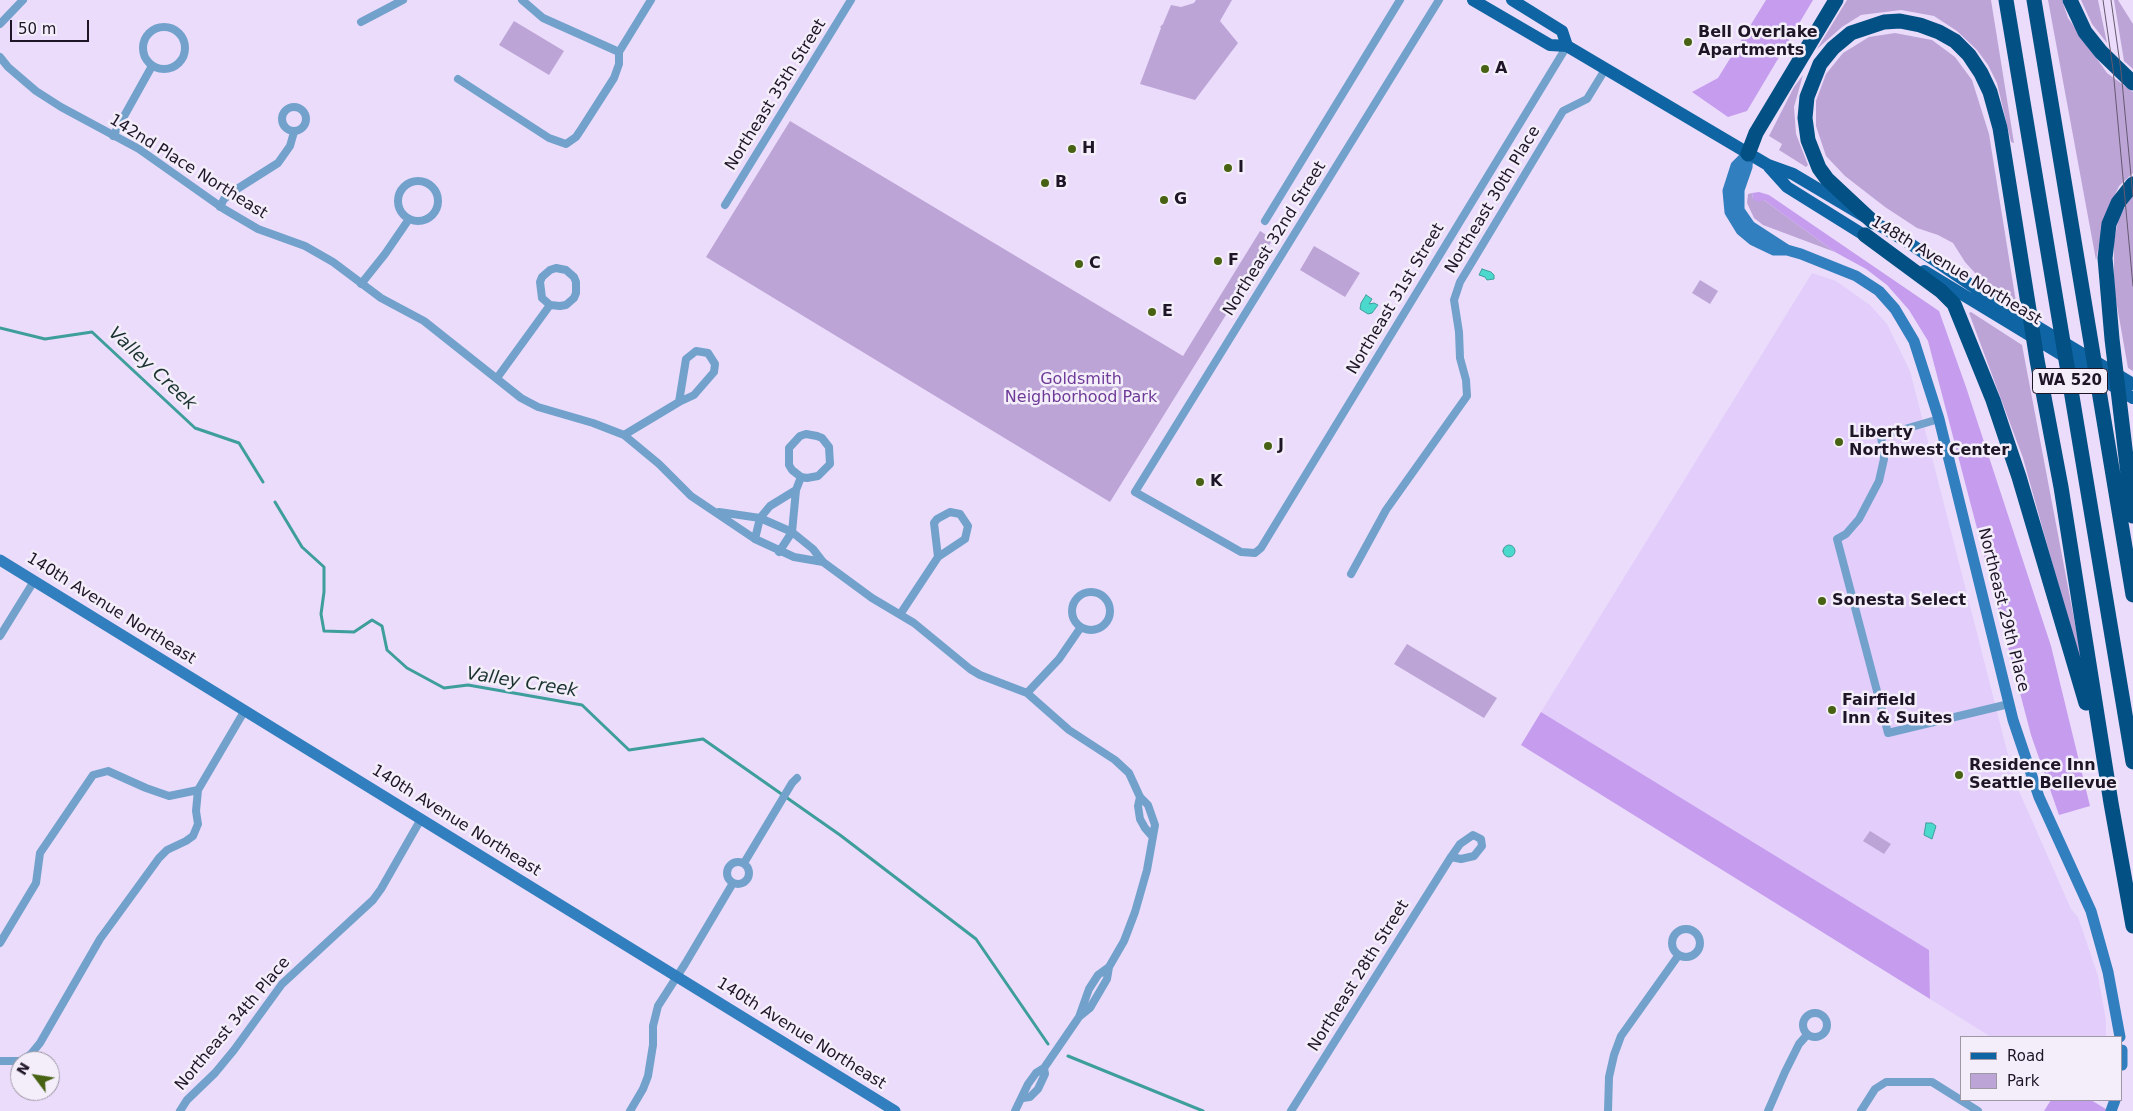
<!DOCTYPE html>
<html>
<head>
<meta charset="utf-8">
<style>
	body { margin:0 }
	#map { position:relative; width:2133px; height:1111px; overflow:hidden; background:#ebdcfb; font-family:"DejaVu Sans",sans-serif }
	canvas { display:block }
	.legend { position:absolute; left:1960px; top:1036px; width:162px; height:65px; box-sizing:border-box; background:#f3eef9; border:1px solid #9e97a5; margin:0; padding:6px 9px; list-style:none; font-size:15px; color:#1e1527 }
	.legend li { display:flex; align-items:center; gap:10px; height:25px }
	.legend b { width:25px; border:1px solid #9e97a5 }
	.north { position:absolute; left:10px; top:1051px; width:50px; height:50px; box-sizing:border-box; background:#f3eef9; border:1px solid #9e97a5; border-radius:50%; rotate:301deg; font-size:14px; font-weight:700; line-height:20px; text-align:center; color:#1e1527 }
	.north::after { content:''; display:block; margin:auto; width:18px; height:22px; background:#476212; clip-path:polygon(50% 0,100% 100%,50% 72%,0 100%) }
	.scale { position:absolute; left:10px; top:20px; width:79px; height:22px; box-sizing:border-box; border:2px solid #1e1527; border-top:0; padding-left:6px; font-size:15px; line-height:18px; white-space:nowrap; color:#1e1527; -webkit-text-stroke:4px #f3eef9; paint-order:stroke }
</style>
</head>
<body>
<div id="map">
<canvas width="2133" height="1111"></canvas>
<ul class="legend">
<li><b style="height:6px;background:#0f65a3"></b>Road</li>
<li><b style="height:14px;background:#bda4d7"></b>Park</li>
</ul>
<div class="north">N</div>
<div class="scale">50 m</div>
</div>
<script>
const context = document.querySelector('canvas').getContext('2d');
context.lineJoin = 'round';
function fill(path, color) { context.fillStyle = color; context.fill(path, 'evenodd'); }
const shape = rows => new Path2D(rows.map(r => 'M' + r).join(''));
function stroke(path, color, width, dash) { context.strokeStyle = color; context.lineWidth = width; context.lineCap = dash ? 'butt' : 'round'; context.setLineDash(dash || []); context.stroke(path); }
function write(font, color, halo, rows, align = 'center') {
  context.font = font + ' "DejaVu Sans",sans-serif'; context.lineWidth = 5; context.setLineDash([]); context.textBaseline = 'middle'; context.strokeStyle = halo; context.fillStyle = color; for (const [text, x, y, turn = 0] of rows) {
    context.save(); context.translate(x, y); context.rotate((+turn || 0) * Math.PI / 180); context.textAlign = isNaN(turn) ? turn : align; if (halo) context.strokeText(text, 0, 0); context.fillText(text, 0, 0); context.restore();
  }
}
fill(shape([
	[1812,273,1836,281,1870,305,1887,324,1910,371,2015,782,2071,909,2078,917,2098,976,2106,1020,2106,1037,1991,1037,1930,999,1929,950,1541,712]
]), '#e3cdfb');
fill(shape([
	[1196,0,1232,0,1220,21,1238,43,1195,100,1140,84,1161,28,1160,27,1163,24,1171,5,1181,7,1194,3],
	[1847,0,1991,0,2014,143,2011,142,1997,83,1988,65,1977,50,1957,31,1934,16,1901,10,1861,15,1842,27,1817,49],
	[2048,0,2062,0,2068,18,2107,73,2133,92,2133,173,2119,186,2104,218,2096,260],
	[2081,0,2098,0,2107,43,2092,24],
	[2114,0,2118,0,2133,24,2133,69,2124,61],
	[514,21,564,51,549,75,499,45],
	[1895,33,1932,40,1955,57,1972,80,1989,134,2016,302,1985,284,1965,262,1953,243,1938,235,1917,228,1885,207,1845,176,1826,156,1816,126,1816,101,1826,74,1843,53,1869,37],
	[1803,75,1794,107,1796,134,1808,165,1806,167,1779,150,1782,144,1769,136,1794,87],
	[790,121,1183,356,1260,231,1273,239,1110,502,706,257],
	[1752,193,1753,199,1764,200,1835,252,1763,225,1754,218,1747,203,1748,194],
	[2133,194,2133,371,2128,368,2114,289,2114,240,2119,217],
	[1314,246,1360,273,1345,297,1300,270],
	[1700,280,1718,291,1710,304,1692,293],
	[1971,312,2022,345,2083,666,2080,663,2023,458,1969,313],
	[1407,644,1497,698,1484,718,1394,664],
	[1870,831,1891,844,1884,854,1863,841]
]), '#bda4d7');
fill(shape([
	[1766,0,1813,0,1747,111,1728,117,1692,92,1718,78],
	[1759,192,1769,195,1939,311,1966,387,2051,646,2090,806,2059,815,2031,735,1928,341,1909,310,1887,285,1866,269,1835,252,1764,200,1758,202,1753,199,1752,193],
	[1541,712,1929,950,1930,999,1521,745],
	[2051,1100,2091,1100,2109,1111,2044,1111]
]), '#c69dee');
const water = shape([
	[1482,269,1491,272,1494,275,1494,279,1487,280,1485,277,1479,275,1482,269],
	[1366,295,1372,299,1369,304,1374,303,1378,305,1372,313,1368,314,1360,309,1361,303,1366,295],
	'1503 551a6 6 0 1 1 12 0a6 6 0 1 1-12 0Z',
	[1926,823,1932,823,1936,826,1932,839,1924,835,1926,823]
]);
fill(water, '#4cd9cd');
stroke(water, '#3e9e9b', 1);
stroke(shape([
	[0,328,45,339,92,332,195,428,239,443,263,482],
	[275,502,302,547,324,567,324,592,321,614,324,631,354,632,372,620,382,626,387,650,407,668,444,688,468,685,582,705,629,750,703,739,840,835,976,939,1048,1044],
	[1068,1056,1203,1111]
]), '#3e9e9b', 3);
stroke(shape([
	[522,0,543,18,619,52],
	[1439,0,1135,492,1241,552,1255,553,1261,548,1567,46],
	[361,22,403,0],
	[0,24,23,0],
	'143 48a21 21 0 1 1 42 0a21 21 0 1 1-42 0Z',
	[0,57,8,67,36,91,61,107,139,149,224,209,258,229,305,246,333,262,381,298,424,321,521,398,538,407,593,423,624,435,659,464,691,496,755,539,794,557,823,562],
	[458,79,549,138,566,144,576,137,582,128,614,78,619,64,619,52,651,0],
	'282 119a12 12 0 1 1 24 0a12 12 0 1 1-24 0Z',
	[113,136,152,66],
	'398 201a20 20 0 1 1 40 0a20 20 0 1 1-40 0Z',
	[725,205,851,0],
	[220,207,224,199,237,189,278,163,290,146,294,132],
	[1265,221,1400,0],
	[361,284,385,254,409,219],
	[497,378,550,305,560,306,566,305,574,298,576,293,576,282,574,277,566,270,556,268,550,270,542,277,540,282,542,298,550,305],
	[1939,419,1881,436,1884,459,1879,481,1859,519,1846,534,1837,539,1888,733,2009,704],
	[624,435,679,402,686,359,696,351,708,353,715,364,714,372,694,395,679,402],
	[719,512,760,518,792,532,813,549,823,562,872,598,914,623,970,669,980,675,1027,693,1069,730,1115,760,1129,773,1140,797,1148,805,1155,825,1147,870,1135,912,1124,941,1109,967,1107,979,1090,1008,1079,1017,1044,1068,1036,1073,1028,1084,1015,1111],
	[755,539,760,518,770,506,796,490],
	[779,552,792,532,796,490,801,477,807,478,818,476,830,464,829,447,822,438,817,436,806,434,800,436,789,448,789,465,792,470,801,477],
	[1351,574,1386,510,1467,396,1466,380,1460,358,1459,332,1454,300,1460,282,1563,111,1587,99,1606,68],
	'1072 611a19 19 0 1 1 38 0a19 19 0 1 1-38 0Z',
	[901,613,938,557,934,523,937,519,950,512,960,514,968,526,965,539,938,557],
	[0,636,34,581],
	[1027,693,1059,659,1081,627],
	[1140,797,1138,806,1140,819,1145,828,1152,836],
	'727 873a11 11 0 1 1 22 0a11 11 0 1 1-22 0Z',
	[744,863,792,783,797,778],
	'1672 943a14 14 0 1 1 28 0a14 14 0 1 1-28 0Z',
	[0,943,36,883,40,853,93,775,108,771,146,788,169,796,198,790],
	'1803 1025a12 12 0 1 1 24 0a12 12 0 1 1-24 0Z',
	[1079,1017,1089,989,1098,975,1109,967],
	[0,1061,20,1061],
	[21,1061,31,1054,40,1043,100,939,159,858,167,850,186,841,193,836,198,824,196,811,198,790,245,710],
	[1023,1098,1030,1097,1038,1089,1045,1074,1044,1068],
	[180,1111,187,1100,215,1073,234,1050,282,984,373,900,381,889,421,819],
	[630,1111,643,1089,648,1076,653,1045,653,1026,658,1006,685,964,733,883],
	[1291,1111,1451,857,1460,844,1473,835,1481,839,1482,846,1474,856,1461,859,1451,857],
	[1608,1111,1609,1077,1614,1055,1621,1036,1678,956],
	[1768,1111,1785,1072,1799,1044,1807,1035],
	[1861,1111,1875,1089,1886,1082,1932,1082,1978,1111]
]), '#72a1cc', 8);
stroke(shape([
	[1748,154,1736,166,1728,191,1730,212,1741,230,1753,240,1774,250,1787,250,1801,254,1856,276,1879,291,1895,309,1914,341,1939,419,2013,720,2039,797,2091,911,2108,972,2120,1037],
	[1748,154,1747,167,1739,190,1739,210,1750,226,1787,250],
	[0,560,895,1111],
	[2122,1050,2122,1065],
	[2111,1111,2115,1100]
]), '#317fbe', 11);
stroke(shape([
	[1473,0,1550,45,1567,46,1768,165,1793,174,1909,243,1996,302,2133,384],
	[1512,0,1562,31,1567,46],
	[1769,167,1787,187,1872,240],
	[1924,271,2133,398]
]), '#0f65a3', 12);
stroke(shape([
	[2006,0,2133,762],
	[2034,0,2133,595],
	[2070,0,2085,32,2101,52,2133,83],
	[1748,154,1756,133,1836,0],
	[2133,184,2118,203,2109,224,2105,258,2112,339,2133,516],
	[1873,222,1827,179,1819,168,1808,140,1805,118,1807,97,1820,64,1833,48,1851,33,1884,22,1900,21,1920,25,1939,32,1955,41,1969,55,1981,73,1990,92,2000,128,2037,360,2061,487,2111,803,2133,926],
	[1865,235,1941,291,1954,304,1993,400,2019,477,2086,703]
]), '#025084', 15);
stroke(shape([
	[2103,0,2113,69,2133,286],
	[2111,0,2121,71,2133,197]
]), '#64596f', 1);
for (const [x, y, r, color] of [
	[1688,42,5,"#476212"],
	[1485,69,5,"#476212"],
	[1072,149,5,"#476212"],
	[1228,168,5,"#476212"],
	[1045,183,5,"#476212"],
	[1164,200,5,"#476212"],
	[1218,261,5,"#476212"],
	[1079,264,5,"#476212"],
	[1152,312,5,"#476212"],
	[1839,442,5,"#476212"],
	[1268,446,5,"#476212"],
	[1200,482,5,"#476212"],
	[1822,601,5,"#476212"],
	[1832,710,5,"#476212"],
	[1959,775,5,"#476212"]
]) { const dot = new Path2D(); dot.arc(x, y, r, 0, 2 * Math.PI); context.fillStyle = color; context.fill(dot); stroke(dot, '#f3eef9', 2); }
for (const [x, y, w] of [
	[2070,381,75]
]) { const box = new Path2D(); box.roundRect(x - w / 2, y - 12.5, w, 25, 4); context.fillStyle = '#f3eef9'; context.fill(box); stroke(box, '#1e1527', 1); }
write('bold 15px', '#1e1527', null, [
	["WA 520",2070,381]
]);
write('bold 16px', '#1e1527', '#f3eef9', [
	["Bell Overlake",1698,33],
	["Apartments",1698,51],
	["A",1495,69],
	["H",1082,149],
	["I",1238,168],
	["B",1055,183],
	["G",1174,200],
	["F",1228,261],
	["C",1089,264],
	["E",1162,312],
	["Liberty",1849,433],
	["Northwest Center",1849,451],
	["J",1278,446],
	["K",1210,482],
	["Sonesta Select",1832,601],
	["Fairfield",1842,701],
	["Inn & Suites",1842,719],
	["Residence Inn",1969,766],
	["Seattle Bellevue",1969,784]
], 'left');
write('16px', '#1e1527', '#f3eef9', [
	["Northeast 35th Street",776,95,-58],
	["142nd Place Northeast",188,167,32],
	["Northeast 30th Place",1493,200,-59],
	["Northeast 32nd Street",1275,239,-58],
	["148th Avenue Northeast",1956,271,31],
	["Northeast 31st Street",1396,299,-59],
	["140th Avenue Northeast",111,609,32],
	["Northeast 29th Place",2003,610,76],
	["140th Avenue Northeast",456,821,32],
	["Northeast 28th Street",1359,976,-58],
	["Northeast 34th Place",233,1024,-50],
	["140th Avenue Northeast",801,1034,32]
]);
write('16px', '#6e3a98', '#f3eef9', [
	["Goldsmith",1081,380],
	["Neighborhood Park",1081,398]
]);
write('italic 18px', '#1b3330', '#f3eef9', [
	["Valley Creek",152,369,43],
	["Valley Creek",522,683,9]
]);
</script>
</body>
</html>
